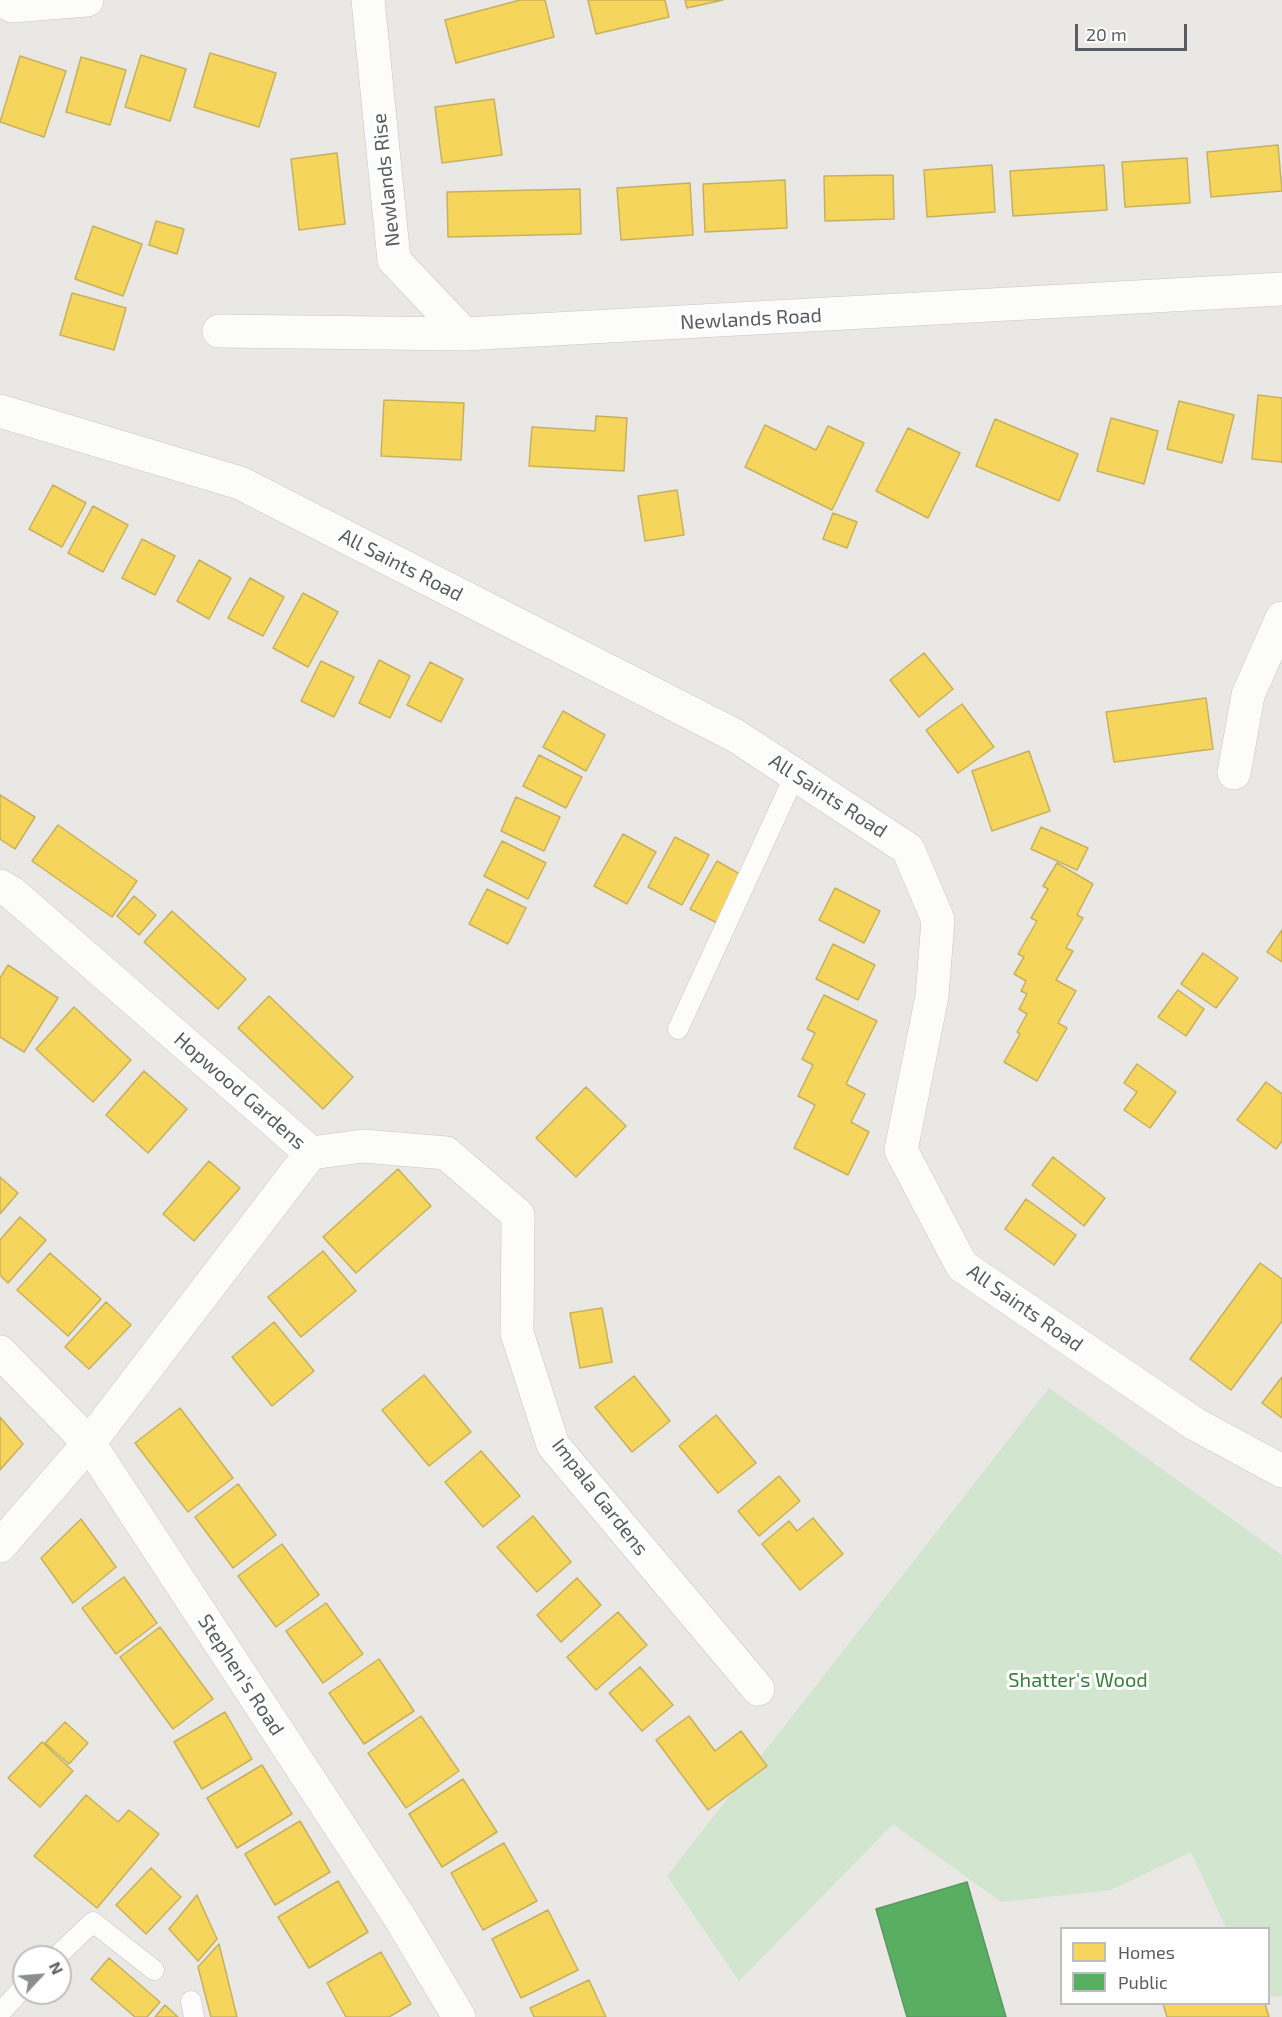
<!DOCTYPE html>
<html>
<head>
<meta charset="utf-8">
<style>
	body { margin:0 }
	#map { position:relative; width:1282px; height:2017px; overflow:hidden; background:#e9e8e4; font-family:"Exo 2",sans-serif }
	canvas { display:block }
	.legend { position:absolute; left:1060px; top:1927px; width:210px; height:78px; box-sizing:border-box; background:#fff; border:2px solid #bdbec0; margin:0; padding:8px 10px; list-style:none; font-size:18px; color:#595d61 }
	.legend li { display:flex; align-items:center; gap:12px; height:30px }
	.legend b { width:30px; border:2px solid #bdbec0 }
	.north { position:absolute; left:12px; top:1945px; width:60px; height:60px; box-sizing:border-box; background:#fff; border:2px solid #bdbec0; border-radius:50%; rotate:64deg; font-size:16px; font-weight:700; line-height:24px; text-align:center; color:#595d61 }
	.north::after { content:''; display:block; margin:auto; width:21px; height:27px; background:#8b8e8f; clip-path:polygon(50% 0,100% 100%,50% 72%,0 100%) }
	.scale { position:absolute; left:1075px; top:24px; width:112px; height:27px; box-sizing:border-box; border:3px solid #595d61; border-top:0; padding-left:8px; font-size:18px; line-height:21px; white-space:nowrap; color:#595d61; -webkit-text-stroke:4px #fff; paint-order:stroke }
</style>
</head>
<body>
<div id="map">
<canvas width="1282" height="2017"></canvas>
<ul class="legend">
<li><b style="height:16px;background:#f6d55c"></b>Homes</li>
<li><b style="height:16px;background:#5aae61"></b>Public</li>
</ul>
<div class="north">N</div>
<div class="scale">20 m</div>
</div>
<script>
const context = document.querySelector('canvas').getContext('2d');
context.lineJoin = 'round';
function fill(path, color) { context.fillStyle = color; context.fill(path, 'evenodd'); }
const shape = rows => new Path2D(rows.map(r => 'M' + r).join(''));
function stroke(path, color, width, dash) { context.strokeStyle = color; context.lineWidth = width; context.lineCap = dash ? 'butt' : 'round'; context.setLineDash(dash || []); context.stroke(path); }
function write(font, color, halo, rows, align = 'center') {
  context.font = font + ' "Exo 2",sans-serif'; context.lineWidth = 6; context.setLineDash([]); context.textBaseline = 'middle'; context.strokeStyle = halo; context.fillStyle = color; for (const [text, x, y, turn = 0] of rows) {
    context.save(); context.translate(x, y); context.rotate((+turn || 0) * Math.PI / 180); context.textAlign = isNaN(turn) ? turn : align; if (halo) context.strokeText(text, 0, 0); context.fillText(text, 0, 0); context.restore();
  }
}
fill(shape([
	[1049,1388,1282,1555,1282,1996,1269,1997,1268,1928,1226,1928,1191,1852,1111,1890,1001,1902,893,1824,739,1981,667,1876]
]), '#d1e5cf');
const homes = shape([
	[520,0,545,0,554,37,456,63,445,20,520,0],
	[588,0,665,0,669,17,596,34,588,0],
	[685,0,723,0,687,8,685,0],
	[210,53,276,73,259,127,194,107,210,53],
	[141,55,186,69,170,121,125,107,141,55],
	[20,56,66,71,44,137,0,122,20,56],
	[81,57,126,70,110,125,66,112,81,57],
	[494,99,502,155,442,163,435,107,494,99],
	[1278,145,1282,191,1211,197,1207,152,1278,145],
	[337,153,345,224,299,230,291,159,337,153],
	[1187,158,1190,203,1125,207,1122,162,1187,158],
	[992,165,995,212,927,217,924,170,992,165],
	[1104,165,1107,210,1013,216,1010,171,1104,165],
	[893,175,894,219,825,221,824,176,893,175],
	[785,180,787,228,705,232,703,184,785,180],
	[690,183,693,235,621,240,617,188,690,183],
	[580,189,581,234,448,237,447,192,580,189],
	[156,221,184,229,177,254,149,245,156,221],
	[93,226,142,244,123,296,75,279,93,226],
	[72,293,126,308,114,350,60,335,72,293],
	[1258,395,1282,398,1282,462,1252,459,1258,395],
	[384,400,464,403,461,460,381,456,384,400],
	[1179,401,1234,415,1222,463,1167,449,1179,401],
	[596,416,627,418,624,471,529,466,532,427,595,431,596,416],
	[1111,418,1158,431,1144,484,1097,471,1111,418],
	[995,419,1078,454,1059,501,976,466,995,419],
	[765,425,816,450,828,426,864,443,832,510,745,467,765,425],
	[908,428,960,453,928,518,876,491,908,428],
	[53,485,86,503,62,547,29,529,53,485],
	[677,490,684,535,645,541,638,496,677,490],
	[93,506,128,525,103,572,68,553,93,506],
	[833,513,857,522,847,548,823,539,833,513],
	[142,539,175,556,155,595,122,578,142,539],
	[199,560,231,578,209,619,177,601,199,560],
	[250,578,284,597,263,636,228,618,250,578],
	[303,593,338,612,308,667,273,648,303,593],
	[924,653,953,689,919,717,890,680,924,653],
	[379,660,410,676,390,718,359,703,379,660],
	[321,661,354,677,334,717,301,701,321,661],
	[430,662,463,679,441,722,407,705,430,662],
	[1206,698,1213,749,1114,762,1106,712,1206,698],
	[962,704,994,747,958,773,926,730,962,704],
	[563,711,605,735,586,771,543,747,563,711],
	[1029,751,1050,811,992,831,972,771,1029,751],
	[539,755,582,777,566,808,523,786,539,755],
	[0,795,35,817,15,849,0,839,0,795],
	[516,797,560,817,544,851,501,831,516,797],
	[58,825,137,881,112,917,32,861,58,825],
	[1041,827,1088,848,1077,870,1031,849,1041,827],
	[623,834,656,852,627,904,594,886,623,834],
	[675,837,709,855,682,905,648,887,675,837],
	[502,841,546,863,528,899,484,876,502,841],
	[717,861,745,877,719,924,690,909,717,861],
	[1057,863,1093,884,1077,915,1083,918,1066,948,1073,951,1056,980,1076,991,1058,1023,1067,1028,1037,1081,1004,1062,1020,1034,1017,1032,1027,1014,1019,1009,1027,994,1021,991,1026,981,1014,974,1024,957,1018,954,1037,921,1031,918,1048,889,1043,886,1057,863],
	[835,888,880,911,864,943,819,920,835,888],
	[487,889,526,908,508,944,469,924,487,889],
	[134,896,156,915,139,935,117,916,134,896],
	[172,911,246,979,218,1009,144,942,172,911],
	[1282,930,1282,962,1267,952,1282,930],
	[833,944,875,965,858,1000,816,979,833,944],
	[1203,953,1238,978,1216,1008,1181,984,1203,953],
	[8,965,58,998,24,1052,0,1037,0,978,8,965],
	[1178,990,1204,1009,1186,1036,1158,1017,1178,990],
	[824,995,877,1021,846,1084,865,1094,851,1122,869,1132,848,1175,794,1148,815,1105,798,1096,813,1065,802,1059,815,1033,807,1029,824,995],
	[269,996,353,1077,323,1109,238,1028,269,996],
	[74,1007,131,1060,93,1102,36,1049,74,1007],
	[1137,1064,1176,1092,1150,1128,1124,1110,1137,1092,1124,1083,1137,1064],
	[144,1071,187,1109,148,1153,106,1115,144,1071],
	[1266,1082,1282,1094,1282,1141,1276,1149,1237,1120,1266,1082],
	[586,1087,626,1126,576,1177,536,1138,586,1087],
	[1053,1157,1105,1198,1084,1226,1032,1185,1053,1157],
	[209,1161,240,1188,194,1241,163,1214,209,1161],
	[398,1169,431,1206,356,1273,323,1237,398,1169],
	[0,1177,18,1193,0,1214,0,1177],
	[1026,1199,1076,1235,1054,1265,1005,1229,1026,1199],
	[20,1217,46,1240,8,1283,0,1275,0,1240,20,1217],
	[323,1251,356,1291,301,1337,268,1297,323,1251],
	[50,1253,101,1299,68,1336,17,1290,50,1253],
	[1260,1263,1282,1279,1282,1321,1231,1390,1190,1359,1260,1263],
	[106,1302,131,1325,89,1369,65,1347,106,1302],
	[602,1308,612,1362,580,1368,570,1313,602,1308],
	[274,1322,314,1371,272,1406,232,1357,274,1322],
	[424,1375,471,1432,429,1466,382,1410,424,1375],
	[634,1376,670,1421,632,1452,595,1407,634,1376],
	[1282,1377,1282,1418,1262,1403,1282,1377],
	[180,1408,233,1478,188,1512,135,1443,180,1408],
	[716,1415,756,1463,718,1493,679,1446,716,1415],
	[0,1417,23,1444,0,1470,0,1417],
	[481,1451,520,1496,483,1527,445,1482,481,1451],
	[779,1476,800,1501,759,1536,738,1511,779,1476],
	[238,1484,276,1535,233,1568,195,1517,238,1484],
	[533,1516,571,1562,537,1592,497,1547,533,1516],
	[813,1518,843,1554,800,1590,762,1544,789,1521,797,1531,813,1518],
	[81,1519,116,1567,73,1603,41,1558,81,1519],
	[282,1544,319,1595,276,1627,238,1576,282,1544],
	[124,1577,157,1623,116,1654,82,1608,124,1577],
	[577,1578,601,1605,561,1642,537,1615,577,1578],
	[326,1603,363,1654,323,1683,286,1631,326,1603],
	[618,1612,647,1645,596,1690,567,1657,618,1612],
	[160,1627,213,1699,173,1729,120,1657,160,1627],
	[379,1659,414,1711,364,1744,329,1693,379,1659],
	[640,1667,673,1705,642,1731,609,1693,640,1667],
	[225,1712,252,1759,202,1789,174,1742,225,1712],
	[421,1716,459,1771,406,1808,368,1753,421,1716],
	[689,1716,715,1751,741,1731,767,1766,708,1810,656,1740,689,1716],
	[65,1722,88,1743,69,1764,45,1743,65,1722],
	[42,1742,73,1771,40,1807,8,1778,42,1742],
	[262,1765,292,1814,237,1848,207,1798,262,1765],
	[463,1779,497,1832,442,1867,409,1814,463,1779],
	[86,1795,118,1822,129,1810,159,1834,97,1908,34,1856,86,1795],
	[300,1821,330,1872,275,1905,245,1854,300,1821],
	[504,1843,537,1901,483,1930,451,1873,504,1843],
	[151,1868,181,1897,146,1934,116,1905,151,1868],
	[338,1881,368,1932,309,1968,278,1917,338,1881],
	[197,1895,217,1939,198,1961,169,1929,197,1895],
	[548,1910,578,1970,521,1998,492,1939,548,1910],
	[219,1944,237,2017,211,2017,198,1967,219,1944],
	[381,1952,411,2004,389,2017,346,2017,327,1983,381,1952],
	[109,1958,160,2002,147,2017,135,2017,91,1979,109,1958],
	[589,1980,606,2017,534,2017,530,2008,589,1980],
	[1163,2004,1265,2004,1269,2017,1167,2017,1163,2004],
	[165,2005,178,2017,155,2017,165,2005]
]);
fill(homes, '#f6d55c');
stroke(homes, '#c7b15e', 1.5);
const public = shape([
	[967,1882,1006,2017,907,2017,876,1909,967,1882]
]);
fill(public, '#5aae61');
stroke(public, '#5a9661', 1.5);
const service = shape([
	[678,1029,795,775],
	[56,1957,93,1922,154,1970],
	[191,2001,194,2017],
	[0,2013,24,1987]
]);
const minor = shape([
	[1,0,12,6,87,0],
	[368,0,394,260,464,334],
	[219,331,464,334,1282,289],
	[0,411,240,483,736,736,908,849,938,920,932,996,901,1150,962,1266,1195,1424,1282,1471],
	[1234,773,1248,695,1282,618],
	[0,886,12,893,311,1153,89,1443,0,1546],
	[311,1153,363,1146,446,1153,518,1215,517,1333,553,1445,758,1689],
	[0,1352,89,1443,400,1918,459,2017]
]);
stroke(service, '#c6c6c6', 21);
stroke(minor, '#c6c6c6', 34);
stroke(service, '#fcfcfb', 20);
stroke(minor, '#fcfcfb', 33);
write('20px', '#595d61', '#fff', [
	["Newlands Rise",386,180,-96],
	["Newlands Road",751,319,-3],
	["All Saints Road",401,565,27],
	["All Saints Road",828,796,33],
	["Hopwood Gardens",240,1091,41],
	["All Saints Road",1025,1308,35],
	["Impala Gardens",600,1497,52],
	["Stephen's Road",241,1675,57]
]);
write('20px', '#38813c', '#fff', [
	["Shatter's Wood",1078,1680]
]);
</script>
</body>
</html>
